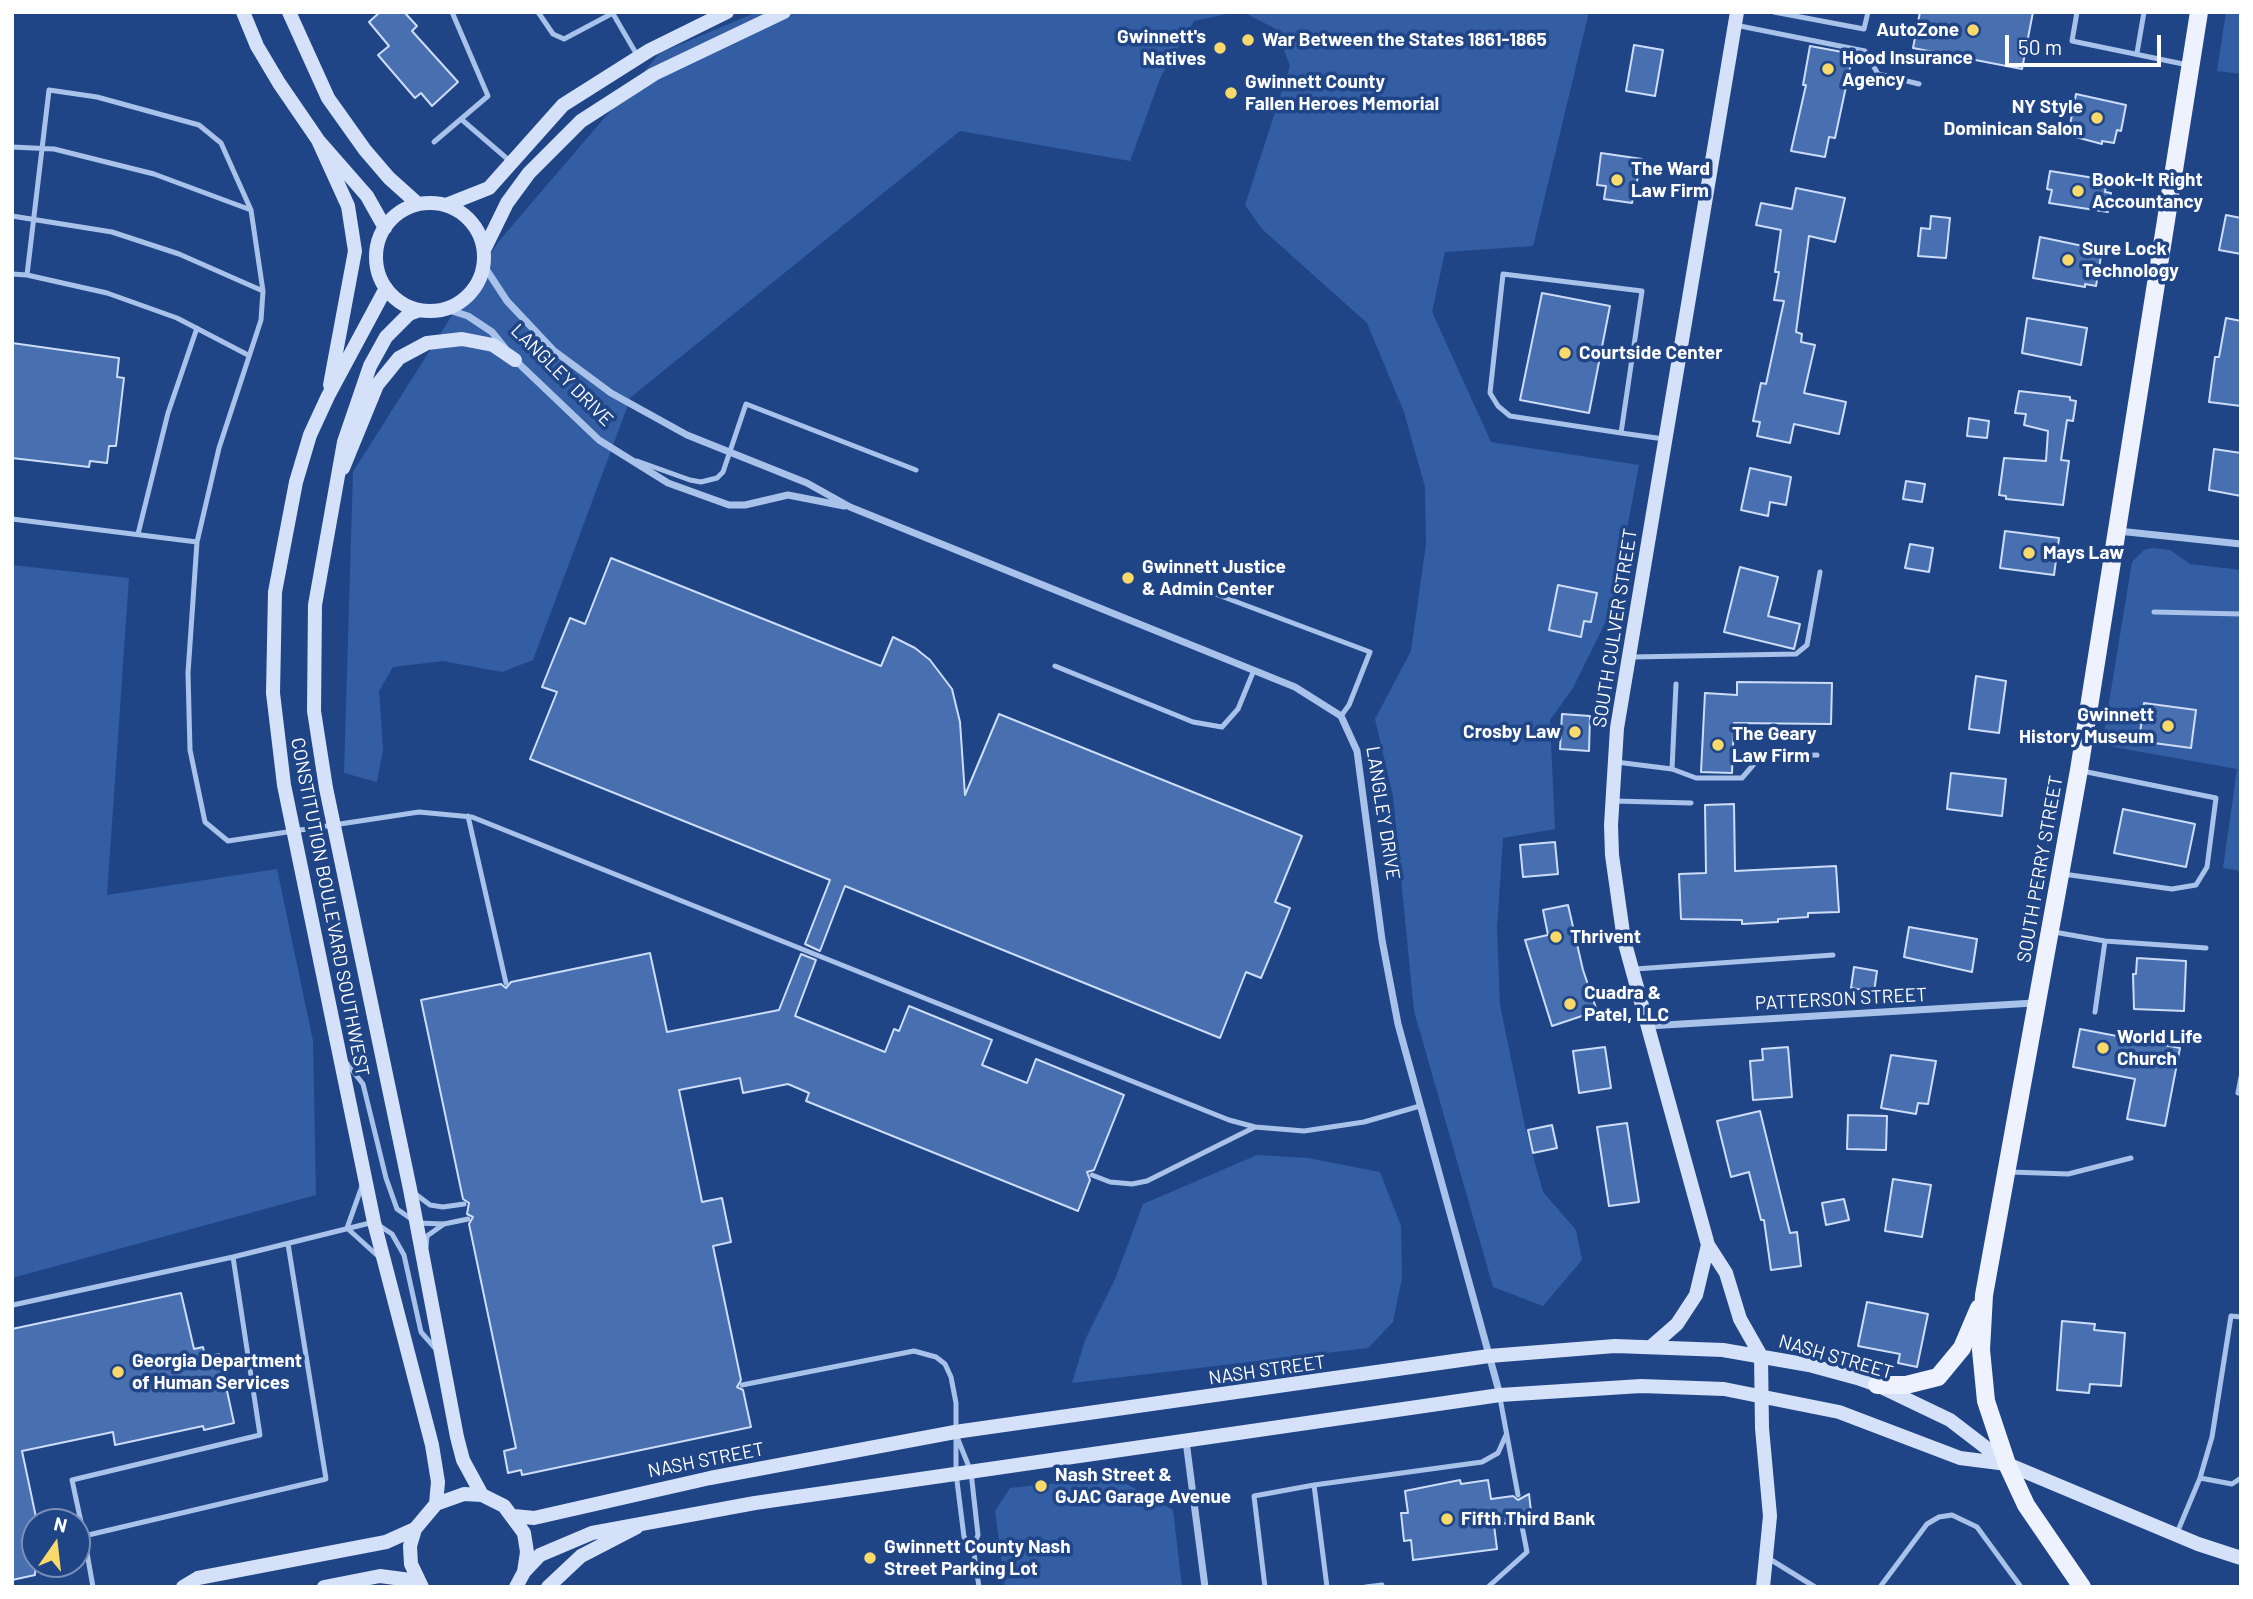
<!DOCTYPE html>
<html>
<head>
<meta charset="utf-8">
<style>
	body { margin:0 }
	#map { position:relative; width:2253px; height:1599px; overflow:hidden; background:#204587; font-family:Barlow,sans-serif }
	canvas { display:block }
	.frame { position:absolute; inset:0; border:14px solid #fff; pointer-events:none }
	.north { position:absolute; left:21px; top:1508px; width:70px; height:70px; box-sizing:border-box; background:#204587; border:2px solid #798fb7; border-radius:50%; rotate:14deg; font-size:19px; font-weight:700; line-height:28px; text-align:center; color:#fff }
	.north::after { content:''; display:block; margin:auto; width:24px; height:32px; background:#f8d969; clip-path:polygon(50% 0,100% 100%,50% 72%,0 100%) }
	.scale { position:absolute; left:2005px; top:35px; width:156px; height:32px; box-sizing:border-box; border:4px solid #fff; border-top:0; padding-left:9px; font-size:21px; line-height:24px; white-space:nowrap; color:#fff; -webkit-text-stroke:5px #204587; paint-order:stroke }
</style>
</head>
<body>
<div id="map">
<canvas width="2253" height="1599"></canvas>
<div class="frame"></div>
<div class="north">N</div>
<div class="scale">50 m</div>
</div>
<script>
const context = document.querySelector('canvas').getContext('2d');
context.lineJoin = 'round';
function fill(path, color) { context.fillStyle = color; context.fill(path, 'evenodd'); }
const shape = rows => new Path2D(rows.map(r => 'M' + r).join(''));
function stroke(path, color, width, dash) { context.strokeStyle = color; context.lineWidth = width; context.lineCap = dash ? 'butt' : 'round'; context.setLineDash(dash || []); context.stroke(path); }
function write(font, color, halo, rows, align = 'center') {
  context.font = font + ' Barlow,sans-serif'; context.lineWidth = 7; context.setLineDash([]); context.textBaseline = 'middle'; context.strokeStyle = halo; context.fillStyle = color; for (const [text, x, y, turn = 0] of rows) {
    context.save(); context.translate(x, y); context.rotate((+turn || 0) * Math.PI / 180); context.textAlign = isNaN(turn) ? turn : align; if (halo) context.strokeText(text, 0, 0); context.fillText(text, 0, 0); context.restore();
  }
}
fill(shape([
	[757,12,1236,12,1194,21,1161,76,1130,161,960,131,631,397,533,660,502,672,443,661,393,667,379,691,383,749,377,782,344,773,353,472,499,241,660,53],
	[1243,12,1589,12,1533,246,1445,252,1432,312,1491,442,1639,465,1612,609,1573,688,1550,720,1555,829,1503,838,1497,928,1500,1005,1525,1127,1543,1192,1576,1230,1582,1260,1543,1306,1493,1287,1414,1011,1393,796,1375,719,1411,651,1426,544,1425,487,1404,412,1367,323,1262,229,1245,205,1290,66,1276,29],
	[2226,12,2241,12,2241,74,2217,71],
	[2152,548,2170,550,2190,564,2241,570,2241,871,2223,868,2237,769,2102,745,2132,562,2144,550],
	[12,565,129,578,107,895,277,869,313,1041,316,1195,12,1278],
	[1257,1155,1308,1158,1380,1172,1401,1226,1402,1278,1393,1322,1368,1348,1072,1383,1085,1340,1116,1277,1143,1204],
	[1114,1477,1173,1510,1182,1587,1005,1587,995,1511,1010,1488]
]), '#335ea4');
const building = shape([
	[380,12,404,12,417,26,412,31,458,82,432,106,421,93,415,98,378,55,389,46,369,22,380,12],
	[1920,12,2033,12,2022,69,1913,48,1920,12],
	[1634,45,1663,50,1655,96,1626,91,1634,45],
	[1810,46,1853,54,1835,138,1829,137,1825,157,1791,151,1806,85,1803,85,1810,46],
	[2076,94,2126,105,2121,131,2117,130,2114,143,2102,141,2102,144,2068,135,2076,94],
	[1601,153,1642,159,1632,203,1604,199,1606,186,1597,185,1601,153],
	[2050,171,2107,180,2105,192,2111,193,2108,212,2049,203,2052,190,2047,189,2050,171],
	[1796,188,1845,198,1835,242,1809,236,1796,332,1802,334,1801,342,1815,345,1804,393,1846,402,1839,434,1794,424,1790,443,1757,436,1760,422,1753,421,1761,383,1766,384,1784,301,1774,300,1779,272,1775,272,1781,230,1756,225,1761,203,1792,209,1796,188],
	[2226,215,2241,218,2241,254,2219,250,2226,215],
	[1931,216,1950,218,1946,258,1918,256,1921,228,1930,229,1931,216],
	[2040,237,2102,250,2096,286,2085,284,2085,287,2033,278,2040,237],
	[1542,293,1610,306,1589,413,1520,400,1542,293],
	[2027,318,2087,328,2081,365,2022,353,2027,318],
	[2226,318,2241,321,2241,406,2209,402,2215,357,2219,357,2226,318],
	[12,343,119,358,117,377,124,378,116,446,109,446,107,463,90,461,89,467,12,458,12,343],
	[2019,391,2070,397,2070,400,2076,401,2073,421,2067,420,2061,460,2069,461,2063,505,2006,499,2006,496,1999,495,2004,458,2046,461,2048,431,2024,425,2026,414,2015,413,2019,391],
	[1969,418,1989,421,1987,438,1967,436,1969,418],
	[2214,449,2241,453,2241,496,2209,490,2214,449],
	[1750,468,1791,477,1786,505,1770,502,1768,516,1741,510,1750,468],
	[1906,481,1925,484,1922,502,1903,499,1906,481],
	[2005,531,2059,538,2054,575,2000,568,2005,531],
	[1910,544,1933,548,1929,572,1905,568,1910,544],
	[611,558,881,666,893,637,915,648,930,660,952,689,960,722,965,795,999,714,1302,836,1275,902,1290,908,1280,933,1261,978,1246,972,1220,1038,845,886,820,951,805,944,830,880,530,759,557,692,542,687,552,662,570,618,585,624,611,558],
	[1740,567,1778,577,1768,616,1800,624,1794,649,1724,632,1740,567],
	[1558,585,1597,593,1591,622,1584,621,1581,637,1549,630,1558,585],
	[1976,676,2006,681,1999,733,1969,729,1976,676],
	[1737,682,1832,683,1831,724,1734,723,1732,773,1701,772,1705,693,1737,695,1737,682],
	[2144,703,2196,710,2191,748,2139,741,2144,703],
	[1562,714,1590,716,1589,751,1560,749,1562,714],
	[1951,773,2006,779,2002,816,1947,809,1951,773],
	[1734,804,1735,871,1836,866,1839,912,1808,913,1808,917,1778,919,1778,922,1742,924,1742,920,1681,919,1679,874,1706,873,1705,805,1734,804],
	[2123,809,2195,824,2186,867,2114,853,2123,809],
	[1555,842,1558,874,1523,877,1520,845,1555,842],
	[1568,905,1583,970,1597,1011,1552,1026,1525,940,1548,935,1543,910,1568,905],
	[1909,927,1977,939,1972,972,1904,957,1909,927],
	[650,953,667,1032,779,1010,801,954,816,960,795,1016,885,1052,894,1029,899,1031,909,1006,992,1040,982,1065,1027,1083,1036,1059,1124,1095,1094,1170,1087,1172,1090,1180,1078,1211,806,1101,809,1093,788,1084,743,1093,740,1078,679,1090,702,1202,722,1198,731,1242,713,1246,741,1380,737,1387,743,1390,751,1427,522,1475,521,1470,508,1473,504,1451,516,1448,469,1224,473,1217,467,1214,469,1203,463,1199,421,1000,501,984,506,988,511,982,650,953],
	[2137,958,2186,961,2184,1011,2134,1009,2133,974,2136,974,2137,958],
	[1854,967,1877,971,1874,992,1851,988,1854,967],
	[2080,1029,2180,1048,2165,1126,2127,1119,2135,1079,2073,1067,2080,1029],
	[1605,1047,1611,1088,1579,1093,1573,1051,1605,1047],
	[1788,1047,1792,1097,1753,1100,1750,1061,1763,1060,1762,1049,1788,1047],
	[1891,1055,1936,1061,1928,1104,1918,1103,1916,1114,1881,1108,1891,1055],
	[1760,1111,1790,1233,1797,1232,1801,1266,1771,1270,1764,1220,1761,1220,1749,1172,1731,1177,1717,1121,1760,1111],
	[1848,1115,1887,1116,1886,1150,1847,1149,1848,1115],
	[1627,1123,1639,1202,1609,1206,1597,1127,1627,1123],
	[1552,1125,1557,1148,1533,1153,1528,1130,1552,1125],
	[1893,1179,1931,1185,1922,1237,1885,1231,1893,1179],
	[1844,1199,1849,1220,1826,1225,1822,1203,1844,1199],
	[181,1293,194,1349,203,1347,205,1357,219,1354,234,1423,204,1430,203,1426,115,1445,113,1432,22,1451,37,1522,35,1575,12,1580,12,1329,181,1293],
	[1867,1302,1928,1314,1917,1367,1898,1363,1900,1354,1858,1346,1867,1302],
	[2062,1321,2095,1324,2094,1330,2125,1333,2121,1386,2090,1384,2089,1393,2057,1390,2062,1321],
	[1460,1480,1461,1484,1488,1480,1491,1499,1513,1496,1518,1500,1529,1494,1532,1520,1526,1521,1521,1516,1516,1522,1494,1525,1497,1549,1413,1560,1411,1540,1404,1541,1401,1513,1408,1513,1405,1491,1460,1480]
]);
fill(building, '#486faf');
stroke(building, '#cdddf8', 2);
stroke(shape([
	[538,12,553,34,564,39,613,13],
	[612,12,637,55],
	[1774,12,1864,29,1868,12],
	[2077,12,2072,41,2188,65],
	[1735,25,1865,51,1878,74,1919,84],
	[2137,53,2144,12],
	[461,119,511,162],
	[434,142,488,96,452,12],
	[12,147,54,149,154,174,251,210,263,291],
	[12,216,112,232,179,254,263,291,261,320,219,448,197,542],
	[12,274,27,275,107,293,177,318,248,355],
	[27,275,49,90,97,97,199,125,221,143,251,210],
	[1621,433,1642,291,1503,274,1490,393,1498,406,1510,416,1621,433,1664,439],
	[637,461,690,480,701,482,717,478,723,472,746,404,916,470],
	[12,519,197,542,188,673,190,750,205,822,228,841,419,812,472,817,1229,1120,1255,1127,1304,1131,1364,1122,1420,1106],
	[138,534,168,413,197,328],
	[1197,587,1370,652,1349,705,1341,716],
	[2154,612,2241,614],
	[1632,657,1796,654,1807,645,1820,572],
	[1055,666,1193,722,1222,727,1238,709,1254,670],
	[1616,762,1672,769,1696,778,1742,778,1760,757,1817,755],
	[1672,769,1676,684],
	[1614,801,1691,803],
	[468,816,506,983],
	[2063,874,2172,889,2196,885,2207,867,2216,798,2082,771],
	[2054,932,2105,941,2206,948],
	[1635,969,1833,955],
	[2095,1012,2105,941],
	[345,1061,363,1084,386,1178,397,1209,417,1223,444,1224,468,1219],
	[2241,1077,2238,1093,2241,1093],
	[2010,1172,2068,1174,2131,1158],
	[1092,1175,1110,1182,1132,1184,1147,1181,1255,1127],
	[362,1186,347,1228,379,1257],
	[413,1192,430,1205,443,1207,464,1204],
	[426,1247,427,1236,444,1224],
	[13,1305,233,1257],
	[742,1385,914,1351,936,1357,945,1364,951,1377,956,1403,956,1473,964,1537,973,1547],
	[1500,1398,1518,1495],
	[957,1437,971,1472,978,1535,973,1547,979,1587],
	[2200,1478,2232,1484,2241,1478],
	[2177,1533,2200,1478,2212,1437,2231,1316,2241,1317],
	[84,1536,72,1480,260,1435,233,1257,374,1222,392,1234,404,1255,421,1332,435,1348],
	[1768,1558,1815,1587],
	[93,1587,84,1536,326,1479,288,1244],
	[1265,1587,1254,1496,1314,1485],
	[1327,1587,1314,1485,1482,1462,1498,1453,1506,1435],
	[1366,1587,1382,1585],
	[1488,1587,1527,1552,1521,1521],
	[1880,1587,1927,1524,1939,1517,1952,1515,1977,1527,2021,1587]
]), '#a9c2ea', 5);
stroke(shape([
	[484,266,507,301,553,350,611,393,687,435,807,483,850,507,1295,687,1341,716,1357,751,1382,940,1398,1024,1500,1395],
	[446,309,468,316,492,332,505,348],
	[515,360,599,440,668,483,729,505,745,505,788,495,844,506],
	[2118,531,2241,544],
	[1648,1026,2034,1003],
	[1186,1441,1205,1587]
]), '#a9c2ea', 7);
stroke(shape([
	[243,12,257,46,279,83,318,140,367,196,385,228],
	[289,12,328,98,365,150,389,178,418,204],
	[1737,12,1617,728,1611,825,1612,855,1624,940,1708,1245,1726,1273,1740,1319,1761,1356,1762,1428,1770,1516,1763,1587],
	[318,140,348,206,355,251,330,385],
	'376 257a54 54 0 1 1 108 0a54 54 0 1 1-108 0Z',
	[446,205,489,188,563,105,650,50,727,12],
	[484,250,507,203,529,173,581,121,654,74,784,12],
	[386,288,328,396,310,435,296,482,275,592,273,693,284,785,374,1222,432,1445,438,1482,436,1504],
	[420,310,409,314,386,337,370,366,344,442,315,605,314,711,326,788,410,1189,457,1437,463,1460,482,1495],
	[343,468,377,385,399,358,427,343,462,339,493,345,515,360],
	[1653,1345,1677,1324,1696,1295,1708,1245],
	[514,1516,534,1518,710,1478,955,1432,1489,1356,1615,1346,1723,1350,1809,1365,1857,1378,1877,1385,1950,1420,2006,1463],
	[524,1572,540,1555,592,1533,755,1503,1500,1395,1641,1386,1724,1389,1839,1412,1960,1458,2007,1464,2198,1544,2241,1558],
	[183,1587,198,1578,386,1542,415,1529],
	[324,1587,380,1576,418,1581],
	[422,1587,411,1564,410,1546,415,1529,436,1504,464,1494,482,1495,504,1506,524,1533,527,1552,524,1572,516,1587],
	[548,1587,581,1556,637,1527]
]), '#d4e1f8', 14);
stroke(shape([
	[1877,1385,1906,1385,1938,1377,1962,1348,1979,1308],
	[2082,1587,2026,1505,2007,1464,1986,1401,1981,1350,1984,1295,2079,770,2199,12]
]), '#edf2fe', 18);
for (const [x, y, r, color] of [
	[1973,30,7,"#f8d969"],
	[1248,40,7,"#f8d969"],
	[1220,48,7,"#f8d969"],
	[1828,69,7,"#f8d969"],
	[1231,93,7,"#f8d969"],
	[2097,118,7,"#f8d969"],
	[1617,180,7,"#f8d969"],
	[2078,191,7,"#f8d969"],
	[2068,260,7,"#f8d969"],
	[1565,353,7,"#f8d969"],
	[2029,553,7,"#f8d969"],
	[1128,578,7,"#f8d969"],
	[2168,726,7,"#f8d969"],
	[1575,732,7,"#f8d969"],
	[1718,745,7,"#f8d969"],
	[1556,937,7,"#f8d969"],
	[1570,1004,7,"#f8d969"],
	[2103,1048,7,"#f8d969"],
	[118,1372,7,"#f8d969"],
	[1041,1486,7,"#f8d969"],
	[1447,1519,7,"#f8d969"],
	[870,1558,7,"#f8d969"]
]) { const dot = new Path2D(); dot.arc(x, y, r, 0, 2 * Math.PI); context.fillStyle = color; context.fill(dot); stroke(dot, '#204587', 2.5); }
write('bold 19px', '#fff', '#204587', [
	["AutoZone",1959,30,"right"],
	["Gwinnett's",1206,37,"right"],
	["Natives",1206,59,"right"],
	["War Between the States 1861-1865",1262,40],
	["Hood Insurance",1842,58],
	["Agency",1842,80],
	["Gwinnett County",1245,82],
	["Fallen Heroes Memorial",1245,104],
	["NY Style",2083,107,"right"],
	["Dominican Salon",2083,129,"right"],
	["The Ward",1631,169],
	["Law Firm",1631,191],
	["Book-It Right",2092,180],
	["Accountancy",2092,202],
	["Sure Lock",2082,249],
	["Technology",2082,271],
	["Courtside Center",1579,353],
	["Mays Law",2043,553],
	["Gwinnett Justice",1142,567],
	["& Admin Center",1142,589],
	["Gwinnett",2154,715,"right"],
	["History Museum",2154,737,"right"],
	["Crosby Law",1561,732,"right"],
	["The Geary",1732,734],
	["Law Firm",1732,756],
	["Thrivent",1570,937],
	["Cuadra &",1584,993],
	["Patel, LLC",1584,1015],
	["World Life",2117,1037],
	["Church",2117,1059],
	["Georgia Department",132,1361],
	["of Human Services",132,1383],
	["Nash Street &",1055,1475],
	["GJAC Garage Avenue",1055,1497],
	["Fifth Third Bank",1461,1519],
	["Gwinnett County Nash",884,1547],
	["Street Parking Lot",884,1569]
], 'left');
write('19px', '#fff', '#204587', [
	["LANGLEY DRIVE",562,375,45],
	["SOUTH CULVER STREET",1615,628,-81],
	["LANGLEY DRIVE",1383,813,81],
	["SOUTH PERRY STREET",2040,869,-80],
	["CONSTITUTION BOULEVARD SOUTHWEST",330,907,79],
	["PATTERSON STREET",1841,999,-3],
	["NASH STREET",1836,1357,16],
	["NASH STREET",1267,1370,-8],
	["NASH STREET",706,1460,-11]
]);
</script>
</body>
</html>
